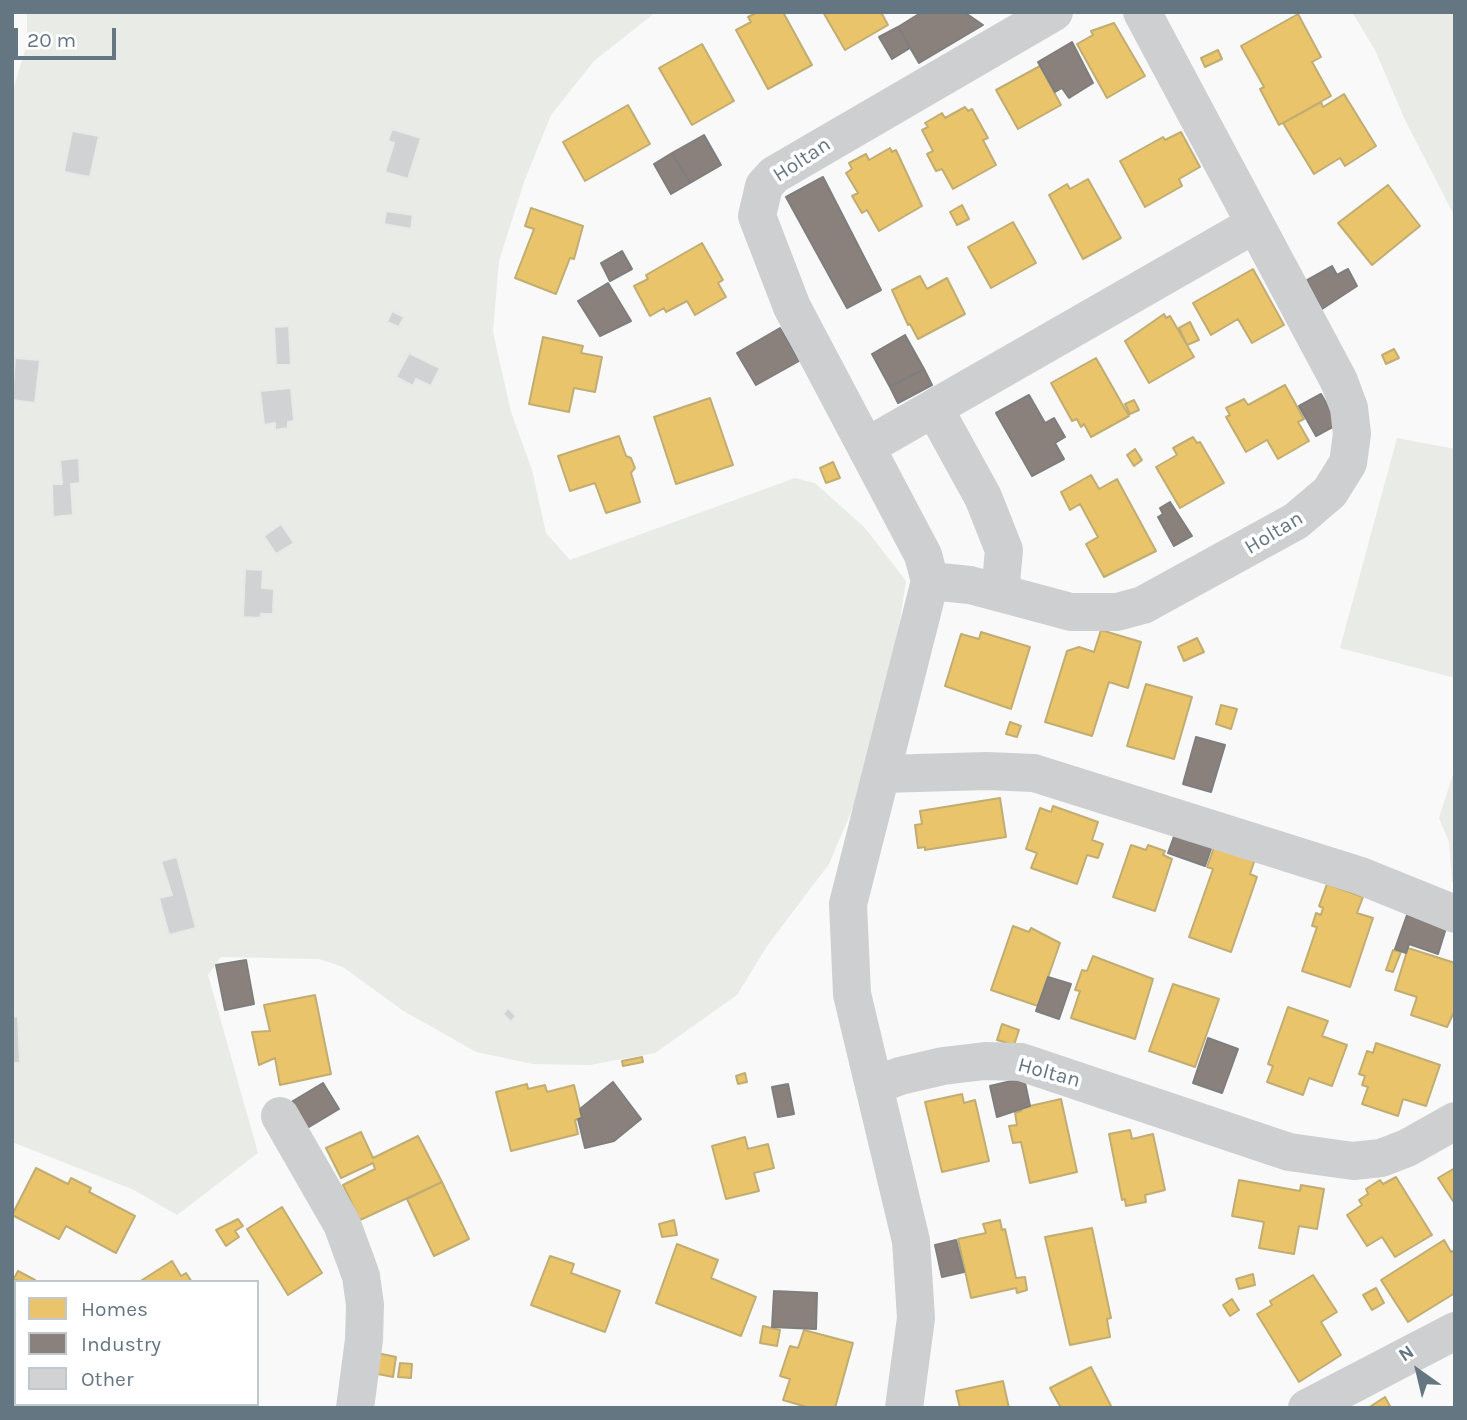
<!DOCTYPE html>
<html>
<head>
<meta charset="utf-8">
<style>
	body { margin:0 }
	#map { position:relative; width:1467px; height:1420px; overflow:hidden; background:#f9f9f9; font-family:Karla,sans-serif }
	canvas { display:block }
	.frame { position:absolute; inset:0; border:14px solid #657683; pointer-events:none }
	.legend { position:absolute; left:14px; top:1280px; width:245px; height:126px; box-sizing:border-box; background:#fff; border:2px solid #c1c8cd; margin:0; padding:9px 12px; list-style:none; font-size:21px; color:#657683 }
	.legend li { display:flex; align-items:center; gap:14px; height:35px }
	.legend b { width:35px; border:2px solid #c1c8cd }
	.north { position:absolute; left:1383px; top:1336px; width:70px; height:70px; -webkit-text-stroke:5px #fff; paint-order:stroke; rotate:326deg; font-size:19px; font-weight:700; line-height:28px; text-align:center; color:#657683 }
	.north::after { content:''; display:block; margin:auto; width:24px; height:32px; background:#657683; clip-path:polygon(50% 0,100% 100%,50% 72%,0 100%) }
	.scale { position:absolute; left:14px; top:28px; width:102px; height:32px; box-sizing:border-box; border:4px solid #657683; border-top:0; padding-left:9px; font-size:21px; line-height:24px; white-space:nowrap; color:#657683; -webkit-text-stroke:5px #fff; paint-order:stroke }
</style>
</head>
<body>
<div id="map">
<canvas width="1467" height="1420"></canvas>
<div class="frame"></div>
<ul class="legend">
<li><b style="height:19px;background:#e9c46a"></b>Homes</li>
<li><b style="height:19px;background:#8a817c"></b>Industry</li>
<li><b style="height:19px;background:#d0d2d3"></b>Other</li>
</ul>
<div class="north">N</div>
<div class="scale">20 m</div>
</div>
<script>
const context = document.querySelector('canvas').getContext('2d');
context.lineJoin = 'round';
function fill(path, color) { context.fillStyle = color; context.fill(path, 'evenodd'); }
const shape = rows => new Path2D(rows.map(r => 'M' + r).join(''));
function stroke(path, color, width, dash) { context.strokeStyle = color; context.lineWidth = width; context.lineCap = dash ? 'butt' : 'round'; context.setLineDash(dash || []); context.stroke(path); }
function write(font, color, halo, rows, align = 'center') {
  context.font = font + ' Karla,sans-serif'; context.lineWidth = 7; context.setLineDash([]); context.textBaseline = 'middle'; context.strokeStyle = halo; context.fillStyle = color; for (const [text, x, y, turn = 0] of rows) {
    context.save(); context.translate(x, y); context.rotate((+turn || 0) * Math.PI / 180); context.textAlign = isNaN(turn) ? turn : align; if (halo) context.strokeText(text, 0, 0); context.fillText(text, 0, 0); context.restore();
  }
}
fill(shape([
	[27,12,656,12,594,61,551,115,524,182,499,261,493,332,511,412,532,470,546,533,570,560,795,478,815,483,865,528,906,581,896,646,855,803,829,864,767,946,737,995,655,1053,590,1065,533,1064,476,1052,402,1010,343,967,319,959,221,957,208,975,258,1153,177,1215,134,1190,12,1142,12,93,27,44],
	[1352,12,1455,12,1455,217,1405,120,1375,50],
	[1397,438,1455,449,1455,678,1340,648],
	[1455,768,1455,882,1452,882,1449,842,1439,818]
]), '#e8ebe6');
const homes = shape([
	[758,12,783,12,812,65,768,89,736,30,751,22,748,17,758,12],
	[823,12,881,12,888,25,845,50,823,12],
	[1298,14,1321,57,1312,62,1331,96,1279,125,1260,89,1264,87,1241,46,1298,14],
	[1114,23,1145,76,1107,98,1077,44,1093,35,1091,31,1114,23],
	[702,44,734,101,692,125,659,68,702,44],
	[1218,50,1222,59,1205,67,1201,58,1218,50],
	[1040,66,1061,105,1018,129,996,90,1040,66],
	[1344,94,1376,146,1345,166,1340,158,1314,174,1283,123,1321,102,1323,107,1344,94],
	[628,105,650,144,585,181,563,142,628,105],
	[965,107,968,111,972,109,988,138,983,140,996,165,953,189,942,169,936,171,927,154,933,151,922,130,928,127,925,123,942,113,945,118,965,107],
	[1181,132,1200,167,1179,179,1182,186,1145,207,1120,161,1163,137,1165,140,1181,132],
	[890,148,892,152,896,150,922,206,879,231,867,210,862,213,852,196,858,193,846,173,852,169,849,163,866,154,869,160,890,148],
	[1088,179,1121,238,1083,259,1049,195,1067,184,1070,189,1088,179],
	[1388,185,1420,226,1372,265,1338,223,1388,185],
	[962,205,969,219,957,225,950,212,962,205],
	[531,208,583,226,574,259,570,258,556,294,515,278,534,229,525,226,531,208],
	[1013,222,1036,263,991,288,968,247,1013,222],
	[702,243,723,280,718,283,726,297,695,315,687,301,666,312,664,308,650,316,634,286,648,279,646,275,702,243],
	[1253,269,1284,325,1252,343,1238,319,1211,335,1193,303,1253,269],
	[920,276,927,289,947,278,965,314,918,339,910,324,908,325,892,290,920,276],
	[1164,314,1166,318,1170,316,1194,357,1149,383,1125,341,1164,314],
	[1190,322,1199,340,1187,345,1179,328,1190,322],
	[543,337,583,346,581,353,602,357,595,392,574,388,569,412,529,404,543,337],
	[1394,349,1399,358,1386,364,1382,355,1394,349],
	[1096,358,1129,416,1091,437,1084,424,1081,427,1077,419,1072,421,1051,383,1096,358],
	[1285,385,1304,419,1298,422,1309,441,1278,459,1267,440,1246,452,1226,417,1230,415,1226,408,1244,399,1248,405,1285,385],
	[710,398,733,465,676,484,654,417,710,398],
	[1134,400,1139,410,1130,414,1125,404,1134,400],
	[619,436,626,456,631,458,635,468,631,473,640,502,606,513,595,483,570,491,558,456,619,436],
	[1193,437,1197,443,1200,442,1224,483,1180,508,1156,467,1177,455,1173,448,1193,437],
	[1135,449,1142,460,1134,466,1127,455,1135,449],
	[833,462,840,478,826,483,820,468,833,462],
	[1091,475,1099,489,1117,479,1156,551,1104,577,1086,544,1098,537,1080,504,1070,510,1061,492,1091,475],
	[1101,630,1141,642,1128,688,1109,682,1092,736,1045,722,1067,651,1079,647,1094,652,1101,630],
	[981,632,1030,647,1011,709,945,686,961,634,979,639,981,632],
	[1197,638,1204,652,1184,661,1178,647,1197,638],
	[1146,684,1192,697,1174,759,1127,746,1146,684],
	[1221,705,1237,709,1231,729,1216,724,1221,705],
	[1010,722,1021,726,1017,737,1006,734,1010,722],
	[1000,798,1006,837,925,850,925,847,918,848,915,825,922,824,920,811,1000,798],
	[1053,806,1098,822,1092,840,1103,844,1098,858,1087,855,1077,884,1031,868,1037,853,1026,849,1040,808,1051,812,1053,806],
	[1216,842,1256,856,1250,874,1257,877,1231,952,1189,937,1213,869,1207,867,1216,842],
	[1131,845,1146,850,1148,845,1165,851,1163,855,1172,859,1155,911,1113,897,1131,845],
	[1327,884,1363,897,1357,913,1373,918,1350,987,1302,971,1317,927,1312,926,1316,913,1321,915,1323,908,1319,906,1327,884],
	[1013,926,1029,932,1031,928,1060,943,1038,1006,991,990,1013,926],
	[1408,948,1455,963,1455,1010,1447,1027,1411,1015,1417,997,1395,990,1408,948],
	[1393,950,1401,952,1393,972,1386,970,1393,950],
	[1093,956,1153,979,1135,1039,1071,1018,1080,991,1075,990,1082,970,1087,971,1093,956],
	[1173,984,1219,999,1195,1067,1149,1051,1173,984],
	[315,995,331,1074,280,1085,275,1058,259,1065,252,1032,270,1031,264,1005,315,995],
	[1288,1007,1328,1021,1322,1036,1347,1045,1332,1086,1309,1078,1303,1095,1267,1082,1273,1066,1268,1064,1288,1007],
	[1002,1024,1019,1030,1014,1045,997,1040,1002,1024],
	[1376,1043,1440,1065,1426,1106,1403,1099,1398,1116,1362,1104,1368,1087,1362,1085,1365,1076,1359,1074,1367,1051,1373,1053,1376,1043],
	[642,1057,643,1062,623,1066,622,1061,642,1057],
	[745,1073,747,1082,738,1084,736,1076,745,1073],
	[527,1084,528,1089,545,1085,547,1092,574,1085,582,1118,575,1120,578,1134,511,1151,496,1092,527,1084],
	[962,1094,964,1103,975,1100,989,1161,942,1172,925,1102,962,1094],
	[1061,1099,1077,1172,1030,1183,1021,1142,1013,1143,1009,1126,1017,1125,1015,1113,1021,1111,1021,1108,1061,1099],
	[1130,1130,1132,1139,1153,1134,1165,1190,1145,1195,1146,1202,1126,1206,1125,1199,1122,1200,1109,1134,1130,1130],
	[361,1132,373,1158,418,1136,442,1182,360,1220,343,1185,375,1169,373,1163,341,1178,326,1148,361,1132],
	[745,1137,748,1149,768,1144,774,1168,754,1173,759,1191,726,1199,712,1146,745,1137],
	[36,1168,68,1184,71,1178,91,1188,89,1192,135,1216,116,1253,66,1226,59,1239,12,1215,36,1168],
	[1455,1168,1455,1204,1438,1178,1455,1168],
	[1396,1177,1432,1235,1395,1257,1382,1237,1367,1246,1347,1215,1362,1205,1359,1200,1368,1194,1366,1189,1380,1180,1383,1184,1396,1177],
	[1239,1180,1300,1191,1301,1185,1324,1189,1317,1229,1299,1226,1294,1254,1259,1248,1264,1222,1232,1216,1239,1180],
	[442,1182,469,1239,434,1256,407,1199,442,1182],
	[282,1207,322,1273,288,1295,247,1229,282,1207],
	[238,1219,243,1226,235,1231,239,1237,226,1246,216,1230,238,1219],
	[674,1220,677,1235,662,1237,659,1224,674,1220],
	[1000,1220,1002,1230,1005,1229,1016,1278,1025,1277,1027,1290,1017,1293,1016,1288,971,1298,958,1239,986,1233,983,1224,1000,1220],
	[1092,1228,1111,1318,1107,1319,1110,1337,1070,1345,1045,1237,1092,1228],
	[1444,1240,1451,1252,1455,1250,1455,1293,1408,1322,1381,1280,1444,1240],
	[677,1244,718,1260,711,1278,756,1297,741,1336,656,1303,677,1244],
	[550,1256,574,1264,571,1273,620,1291,605,1332,531,1305,550,1256],
	[172,1261,181,1276,186,1273,192,1282,139,1282,172,1261],
	[18,1271,35,1280,34,1282,13,1280,18,1271],
	[1253,1274,1255,1285,1239,1289,1236,1279,1253,1274],
	[1313,1275,1337,1312,1321,1322,1341,1355,1299,1382,1257,1314,1272,1305,1270,1301,1313,1275],
	[1376,1288,1384,1303,1372,1310,1363,1295,1376,1288],
	[1232,1299,1239,1310,1230,1316,1223,1305,1232,1299],
	[763,1326,780,1330,777,1346,760,1343,763,1326],
	[804,1330,853,1343,835,1408,810,1408,783,1400,790,1379,780,1376,790,1346,798,1348,804,1330],
	[377,1353,396,1357,393,1377,373,1373,377,1353],
	[400,1363,412,1364,411,1378,398,1377,400,1363],
	[1091,1367,1112,1408,1061,1408,1050,1388,1091,1367],
	[1003,1381,1009,1408,960,1408,956,1391,1003,1381],
	[1385,1397,1391,1408,1368,1408,1385,1397]
]);
fill(homes, '#e9c46a');
stroke(homes, '#c1ad72', 2);
const industry = shape([
	[922,12,964,12,983,25,919,63,898,27,922,12],
	[898,27,910,48,892,59,879,37,898,27],
	[1072,42,1093,83,1069,98,1062,88,1055,92,1038,62,1072,42],
	[704,135,721,165,690,183,672,153,704,135],
	[672,153,690,183,671,194,654,164,672,153],
	[823,177,881,290,847,308,786,197,823,177],
	[622,251,632,269,610,281,601,263,622,251],
	[1332,266,1337,275,1348,269,1357,286,1322,309,1307,280,1332,266],
	[608,283,631,321,600,336,578,301,608,283],
	[780,328,799,361,756,385,737,353,780,328],
	[905,335,924,369,890,387,872,354,905,335],
	[924,369,932,385,898,403,890,387,924,369],
	[1321,394,1338,424,1316,436,1299,406,1321,394],
	[1029,395,1045,423,1054,418,1065,437,1055,443,1064,459,1032,476,996,413,1029,395],
	[1170,502,1192,536,1174,546,1158,517,1163,514,1160,508,1170,502],
	[1196,737,1225,745,1211,792,1183,784,1196,737],
	[1176,831,1213,843,1205,866,1168,853,1176,831],
	[1407,915,1446,928,1438,954,1409,944,1406,953,1395,949,1407,915],
	[246,960,254,1004,225,1010,216,965,246,960],
	[1048,977,1071,984,1059,1019,1036,1011,1048,977],
	[1208,1038,1238,1049,1222,1093,1193,1083,1208,1038],
	[1024,1078,1030,1106,997,1117,990,1086,1024,1078],
	[613,1082,641,1119,614,1141,585,1148,578,1119,582,1118,580,1109,613,1082],
	[323,1083,339,1109,304,1130,288,1104,323,1083],
	[788,1084,794,1114,778,1117,772,1087,788,1084],
	[956,1240,964,1272,942,1277,935,1245,956,1240],
	[774,1291,817,1293,816,1329,772,1327,774,1291],
	[16,1342,16,1380,12,1378,12,1348,16,1342]
]);
fill(industry, '#8a817c');
stroke(industry, '#7f7e7e', 2);
const building = shape([
	[392,129,421,138,408,179,385,172,394,143,388,141,392,129],
	[72,131,99,136,90,177,64,172,72,131],
	[386,211,413,215,411,229,384,224,386,211],
	[392,311,404,317,399,327,387,322,392,311],
	[289,326,291,365,276,365,274,327,289,326],
	[409,353,440,368,431,386,416,379,413,386,396,377,409,353],
	[15,358,40,360,35,403,12,400,15,358],
	[291,388,294,421,288,422,288,428,275,430,275,423,264,425,260,391,291,388],
	[79,458,80,483,71,484,73,515,53,517,52,484,62,484,60,460,79,458],
	[281,524,294,543,276,554,264,536,281,524],
	[245,569,263,570,262,588,274,589,273,614,261,614,260,618,243,617,245,569],
	[177,857,196,928,169,935,159,898,172,895,161,861,177,857],
	[508,1008,516,1016,511,1022,503,1014,508,1008],
	[18,1016,20,1063,12,1063,12,1017,18,1016]
]);
fill(building, '#d0d2d3');
stroke(building, '#e8e8e8', 2);
stroke(shape([
	[934,408,983,497,1004,550,1000,593],
	[866,447,1255,224],
	[930,581,970,585,1071,612,1117,612,1143,605,1296,521,1330,492,1348,463,1352,434,1349,408,1339,381,1142,12],
	[883,774,987,771,1034,773,1361,876,1455,914],
	[874,1086,900,1076,943,1066,985,1061,1021,1062,1289,1152,1353,1161,1381,1158,1407,1148,1455,1121],
	[280,1116,342,1224,361,1276,365,1305,364,1340,355,1408],
	[904,1408,916,1318,911,1241,852,994,848,904,930,581,923,555,792,307,757,216,764,186,774,175,1054,12],
	[1307,1408,1455,1331]
]), '#cecfd0', 38);
write('21px', '#657683', '#fff', [
	["Holtan",802,160,-33],
	["Holtan",1274,533,-31],
	["Holtan",1049,1073,15]
]);
</script>
</body>
</html>
